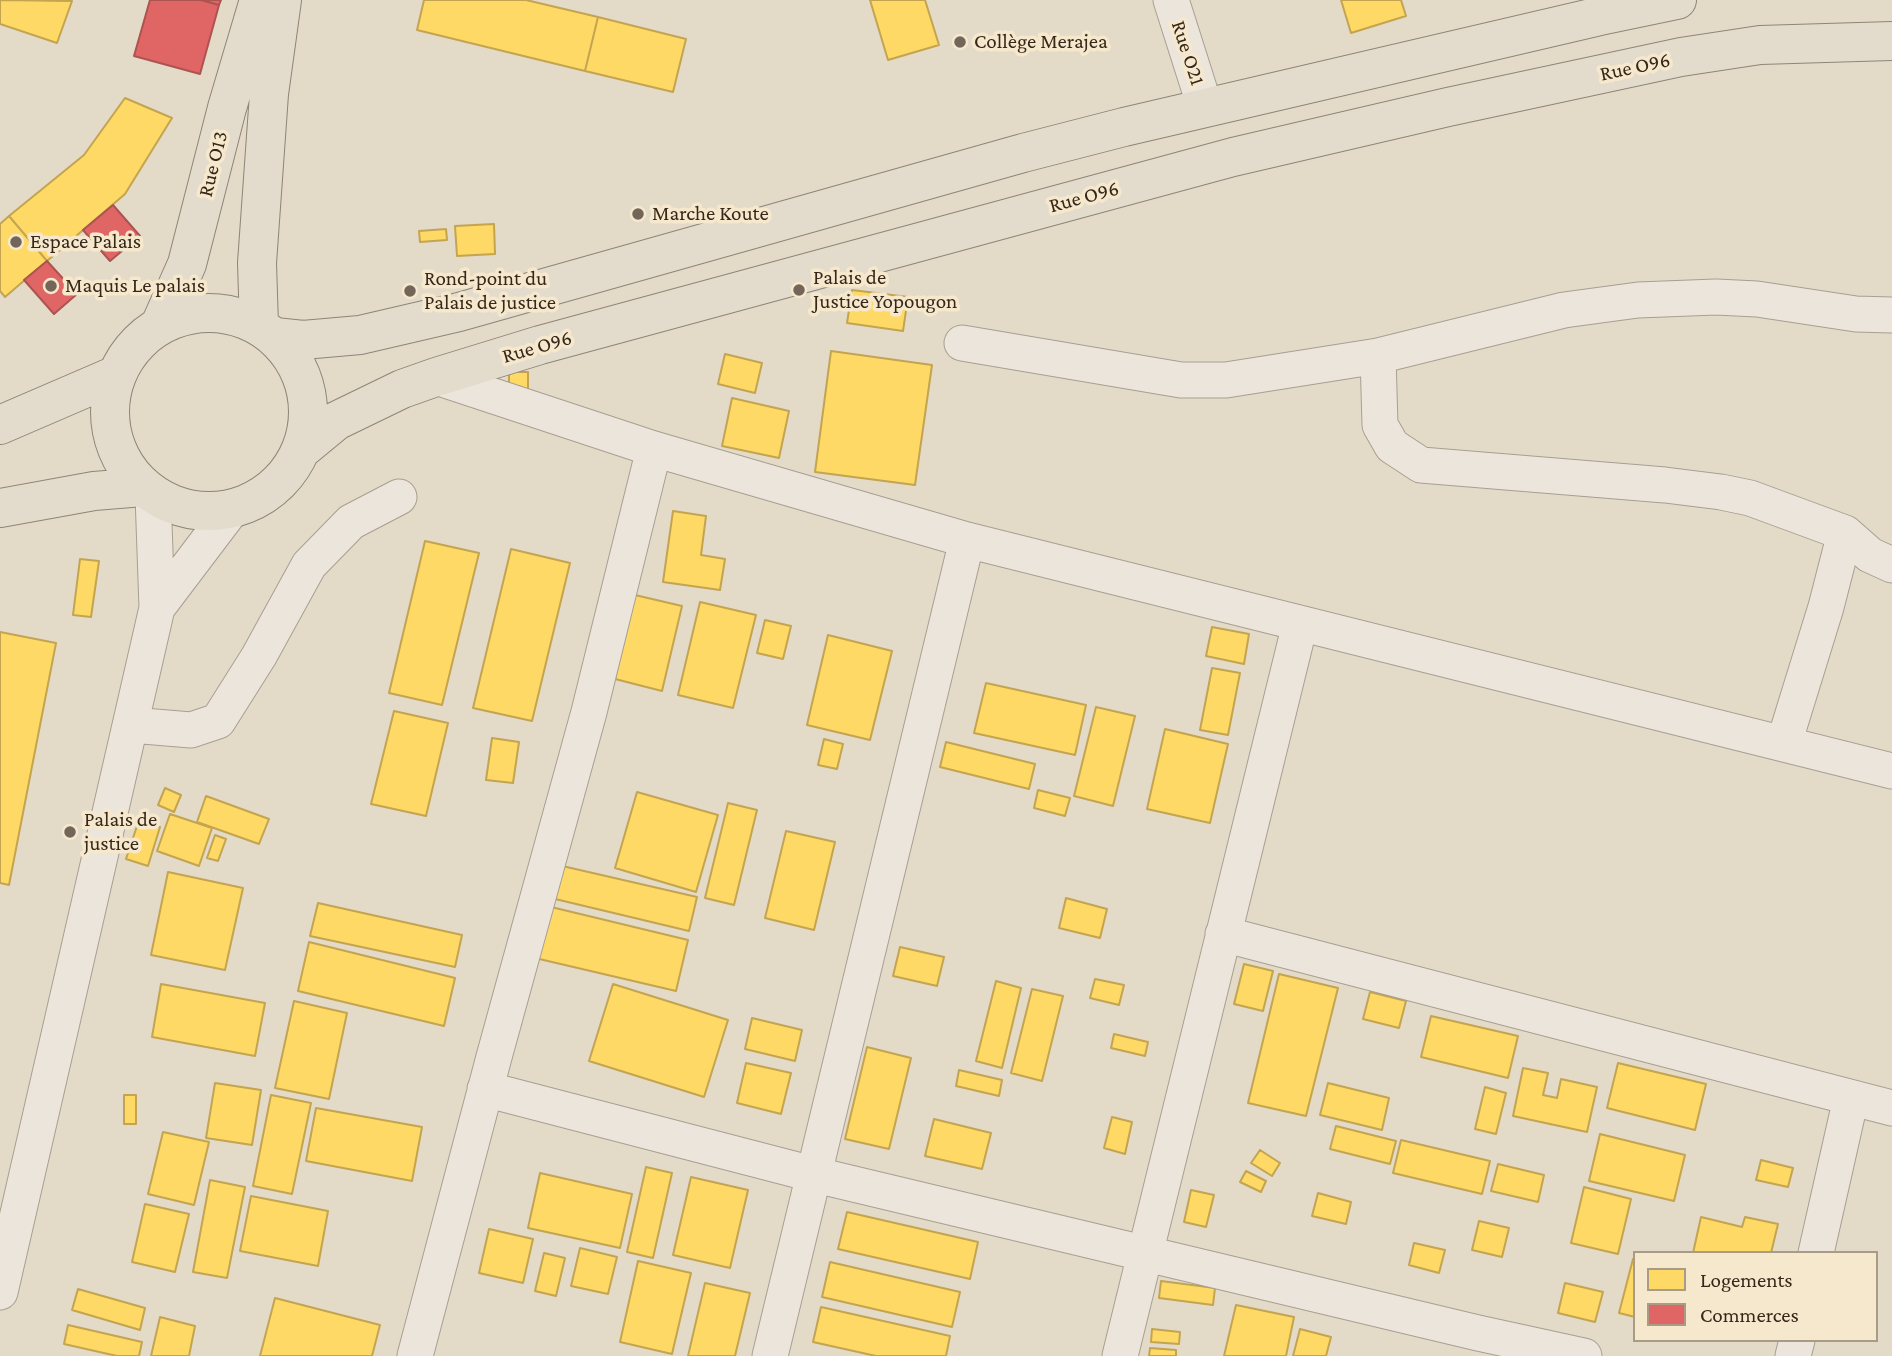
<!DOCTYPE html>
<html>
<head>
<meta charset="utf-8">
<style>
	body { margin:0 }
	#map { position:relative; width:1892px; height:1356px; overflow:hidden; background:#e4dac8; font-family:"Crimson Pro",serif }
	canvas { display:block }
	.legend { position:absolute; left:1633px; top:1251px; width:245px; height:91px; box-sizing:border-box; background:#f6e8cd; border:2px solid #a99b86; margin:0; padding:9px 12px; list-style:none; font-size:21px; color:#36271b }
	.legend li { display:flex; align-items:center; gap:14px; height:35px }
	.legend b { width:35px; border:2px solid #a99b86 }
</style>
</head>
<body>
<div id="map">
<canvas width="1892" height="1356"></canvas>
<ul class="legend">
<li><b style="height:19px;background:#ffd966"></b>Logements</li>
<li><b style="height:19px;background:#e06666"></b>Commerces</li>
</ul>
</div>
<script>
const context = document.querySelector('canvas').getContext('2d');
context.lineJoin = 'round';
function fill(path, color) { context.fillStyle = color; context.fill(path, 'evenodd'); }
const shape = rows => new Path2D(rows.map(r => 'M' + r).join(''));
function stroke(path, color, width, dash) { context.strokeStyle = color; context.lineWidth = width; context.lineCap = dash ? 'butt' : 'round'; context.setLineDash(dash || []); context.stroke(path); }
function write(font, color, halo, rows, align = 'center') {
  context.font = font + ' "Crimson Pro",serif'; context.lineWidth = 7; context.setLineDash([]); context.textBaseline = 'middle'; context.strokeStyle = halo; context.fillStyle = color; for (const [text, x, y, turn = 0] of rows) {
    context.save(); context.translate(x, y); context.rotate((+turn || 0) * Math.PI / 180); context.textAlign = isNaN(turn) ? turn : align; if (halo) context.strokeText(text, 0, 0); context.fillText(text, 0, 0); context.restore();
  }
}
const homes = shape([
	[0,0,72,1,57,43,0,24,0,0],
	[424,0,526,0,598,17,585,71,417,30,424,0],
	[870,0,925,0,939,45,888,60,870,0],
	[1341,0,1401,0,1406,16,1351,33,1341,0],
	[598,17,686,39,673,92,585,71,598,17],
	[125,98,172,118,125,194,47,261,9,216,84,155,125,98],
	[9,216,47,261,5,297,0,291,0,224,9,216],
	[494,224,495,254,457,256,455,226,494,224],
	[446,229,447,240,420,242,419,231,446,229],
	[852,290,908,297,903,331,847,323,852,290],
	[831,351,932,365,915,485,815,472,831,351],
	[725,354,762,363,755,393,718,384,725,354],
	[509,372,528,372,528,389,509,389,509,372],
	[732,398,789,411,779,458,722,446,732,398],
	[673,511,706,516,701,555,725,559,720,590,663,582,673,511],
	[425,541,479,553,442,705,389,693,425,541],
	[511,549,570,563,532,721,473,708,511,549],
	[80,559,99,561,91,617,73,615,80,559],
	[635,595,682,606,662,691,615,679,635,595],
	[700,602,756,615,733,708,678,695,700,602],
	[765,620,791,626,783,659,757,653,765,620],
	[1212,627,1249,634,1244,664,1206,656,1212,627],
	[0,632,56,643,9,885,0,883,0,632],
	[828,635,892,651,870,740,807,725,828,635],
	[1212,668,1240,673,1228,735,1200,730,1212,668],
	[986,683,1086,705,1075,755,974,733,986,683],
	[1096,707,1135,716,1113,806,1074,796,1096,707],
	[394,711,448,723,426,816,371,804,394,711],
	[1165,729,1228,744,1210,823,1147,809,1165,729],
	[492,738,519,742,513,783,486,780,492,738],
	[824,739,843,744,837,769,818,765,824,739],
	[946,742,1035,764,1029,789,940,767,946,742],
	[165,788,181,795,174,812,158,805,165,788],
	[1038,790,1070,798,1065,816,1034,808,1038,790],
	[637,792,718,815,696,892,615,868,637,792],
	[206,796,269,819,259,844,197,822,206,796],
	[728,803,757,810,734,905,705,898,728,803],
	[170,814,212,828,199,866,157,851,170,814],
	[139,820,160,827,148,866,126,859,139,820],
	[786,831,835,842,814,930,765,918,786,831],
	[215,835,226,839,218,861,207,858,215,835],
	[558,865,697,897,689,931,551,898,558,865],
	[168,872,243,888,225,970,151,955,168,872],
	[1066,898,1107,909,1100,938,1059,928,1066,898],
	[318,903,462,935,455,967,310,936,318,903],
	[547,906,688,940,676,991,535,958,547,906],
	[309,942,455,978,444,1026,298,991,309,942],
	[900,947,944,957,937,986,893,976,900,947],
	[1244,964,1273,971,1263,1011,1234,1004,1244,964],
	[1279,974,1338,988,1306,1116,1248,1103,1279,974],
	[1095,979,1124,985,1119,1005,1090,998,1095,979],
	[996,981,1021,988,1002,1068,976,1061,996,981],
	[161,984,265,1003,255,1056,152,1037,161,984],
	[613,984,728,1020,704,1097,589,1061,613,984],
	[1032,989,1063,996,1042,1081,1011,1073,1032,989],
	[1370,992,1406,1001,1399,1028,1363,1019,1370,992],
	[294,1001,347,1013,329,1099,275,1088,294,1001],
	[1431,1016,1518,1036,1508,1078,1421,1057,1431,1016],
	[752,1018,802,1030,795,1061,745,1049,752,1018],
	[1114,1034,1148,1042,1145,1056,1111,1048,1114,1034],
	[867,1047,911,1058,889,1149,845,1139,867,1047],
	[746,1063,791,1073,781,1114,737,1103,746,1063],
	[1618,1063,1706,1084,1695,1130,1607,1108,1618,1063],
	[1523,1068,1548,1073,1543,1095,1557,1098,1561,1079,1597,1087,1587,1132,1513,1116,1523,1068],
	[959,1070,1002,1080,999,1096,956,1086,959,1070],
	[215,1083,261,1090,252,1145,206,1138,215,1083],
	[1328,1083,1389,1098,1382,1130,1320,1115,1328,1083],
	[1485,1087,1506,1093,1496,1134,1475,1129,1485,1087],
	[124,1095,136,1095,136,1124,124,1124,124,1095],
	[271,1095,311,1103,292,1194,253,1186,271,1095],
	[316,1108,422,1127,412,1181,306,1161,316,1108],
	[1112,1117,1132,1122,1125,1154,1104,1148,1112,1117],
	[934,1119,991,1133,982,1169,925,1156,934,1119],
	[1336,1126,1396,1141,1390,1164,1330,1149,1336,1126],
	[163,1132,209,1142,194,1205,148,1194,163,1132],
	[1600,1134,1685,1155,1674,1201,1589,1181,1600,1134],
	[1401,1140,1490,1161,1482,1194,1393,1173,1401,1140],
	[1260,1150,1280,1163,1272,1176,1251,1163,1260,1150],
	[1761,1160,1793,1168,1788,1187,1756,1180,1761,1160],
	[1498,1164,1544,1175,1538,1202,1491,1191,1498,1164],
	[646,1167,672,1173,653,1258,627,1252,646,1167],
	[1246,1171,1266,1181,1261,1192,1240,1182,1246,1171],
	[540,1173,632,1194,620,1248,528,1228,540,1173],
	[691,1177,748,1190,730,1268,673,1255,691,1177],
	[210,1180,245,1187,227,1278,193,1272,210,1180],
	[1584,1187,1631,1199,1618,1254,1571,1243,1584,1187],
	[1191,1190,1214,1195,1206,1227,1184,1222,1191,1190],
	[1318,1193,1351,1202,1346,1224,1312,1216,1318,1193],
	[251,1196,328,1211,318,1266,240,1251,251,1196],
	[145,1204,189,1214,175,1272,132,1262,145,1204],
	[847,1212,978,1242,970,1279,838,1249,847,1212],
	[1701,1217,1742,1227,1745,1217,1778,1224,1771,1253,1693,1253,1701,1217],
	[1479,1221,1509,1228,1502,1257,1472,1250,1479,1221],
	[489,1229,533,1239,523,1283,479,1273,489,1229],
	[1414,1243,1445,1250,1439,1273,1409,1265,1414,1243],
	[580,1248,617,1257,608,1294,571,1286,580,1248],
	[544,1253,565,1258,556,1296,535,1291,544,1253],
	[1633,1259,1635,1259,1635,1317,1619,1313,1633,1259],
	[638,1261,691,1273,672,1354,620,1342,638,1261],
	[830,1262,960,1292,952,1327,822,1297,830,1262],
	[1161,1281,1215,1288,1213,1305,1159,1298,1161,1281],
	[705,1283,750,1293,735,1356,688,1356,705,1283],
	[1565,1283,1603,1292,1595,1322,1558,1313,1565,1283],
	[78,1289,145,1308,140,1330,72,1310,78,1289],
	[275,1298,380,1325,372,1356,260,1356,275,1298],
	[1236,1305,1294,1317,1286,1356,1224,1356,1236,1305],
	[821,1307,950,1336,946,1356,876,1356,813,1342,821,1307],
	[160,1317,195,1326,189,1356,151,1356,160,1317],
	[68,1325,142,1342,139,1356,117,1356,64,1344,68,1325],
	[1152,1329,1180,1332,1179,1344,1151,1342,1152,1329],
	[1300,1329,1331,1337,1326,1356,1293,1356,1300,1329],
	[1150,1348,1176,1350,1176,1356,1149,1356,1150,1348]
]);
fill(homes, '#ffd966');
stroke(homes, '#c3a450', 2);
const shops = shape([
	[150,0,201,0,219,5,200,74,134,56,150,0],
	[201,0,221,0,219,5,201,0],
	[113,205,140,236,110,261,83,230,113,205],
	[47,261,77,294,54,314,24,280,47,261]
]);
fill(shops, '#e06666');
stroke(shops, '#ad5350', 2);
const minor = shape([
	[1171,0,1205,107],
	[962,343,1181,380,1226,380,1378,356],
	[436,377,654,449,967,540,1892,771],
	[1845,533,1870,555,1892,565],
	[157,608,232,509],
	[131,725,191,730,218,721,259,656,309,565,351,522,399,497],
	[1784,743,1826,607,1845,533,1750,498,1721,492,1665,485,1421,465,1392,446,1380,425,1378,356,1564,310,1638,300,1716,297,1757,299,1856,314,1892,315],
	[1223,934,1892,1108],
	[485,1089,816,1175,1478,1333,1584,1356],
	[1816,1253,1851,1098],
	[0,1292,157,608,153,495],
	[415,1356,494,1057,589,712,654,449],
	[770,1356,967,540],
	[1120,1356,1300,624],
	[1793,1356,1797,1340]
]);
const major = shape([
	'110 412a99 99 0 1 1 198 0a99 99 0 1 1-198 0Z',
	[160,325,187,264,227,108,259,0],
	[259,326,257,263,269,94,282,0],
	[275,337,303,340,360,335,459,312,1023,153,1124,127,1600,16,1677,0],
	[0,425,116,375],
	[302,449,336,421,402,389,436,377,540,345,1233,157,1448,107,1681,57,1760,45,1892,41],
	[0,508,94,491,143,487]
]);
stroke(minor, '#a89f92', 37);
stroke(major, '#8e8579', 40);
stroke(minor, '#ece5db', 35);
stroke(major, '#e3dbcc', 38);
for (const [x, y, r, color] of [
	[960,42,7,"#736658"],
	[638,214,7,"#736658"],
	[16,242,7,"#736658"],
	[51,286,7,"#736658"],
	[799,290,7,"#736658"],
	[410,291,7,"#736658"],
	[70,832,7,"#736658"]
]) { const dot = new Path2D(); dot.arc(x, y, r, 0, 2 * Math.PI); context.fillStyle = color; context.fill(dot); stroke(dot, '#f6e8cd', 2.5); }
write('21px', '#36271b', '#f6e8cd', [
	["Collège Merajea",974,42],
	["Marche Koute",652,214],
	["Espace Palais",30,242],
	["Palais de",813,278],
	["Justice Yopougon",813,302],
	["Rond-point du",424,279],
	["Palais de justice",424,303],
	["Maquis Le palais",65,286],
	["Palais de",84,820],
	["justice",84,844]
], 'left');
write('21px', '#36271b', '#f6e8cd', [
	["Rue O21",1188,53,72],
	["Rue O96",1635,67,-12],
	["Rue O13",213,164,-76],
	["Rue O96",1084,197,-15],
	["Rue O96",537,347,-16]
]);
</script>
</body>
</html>
